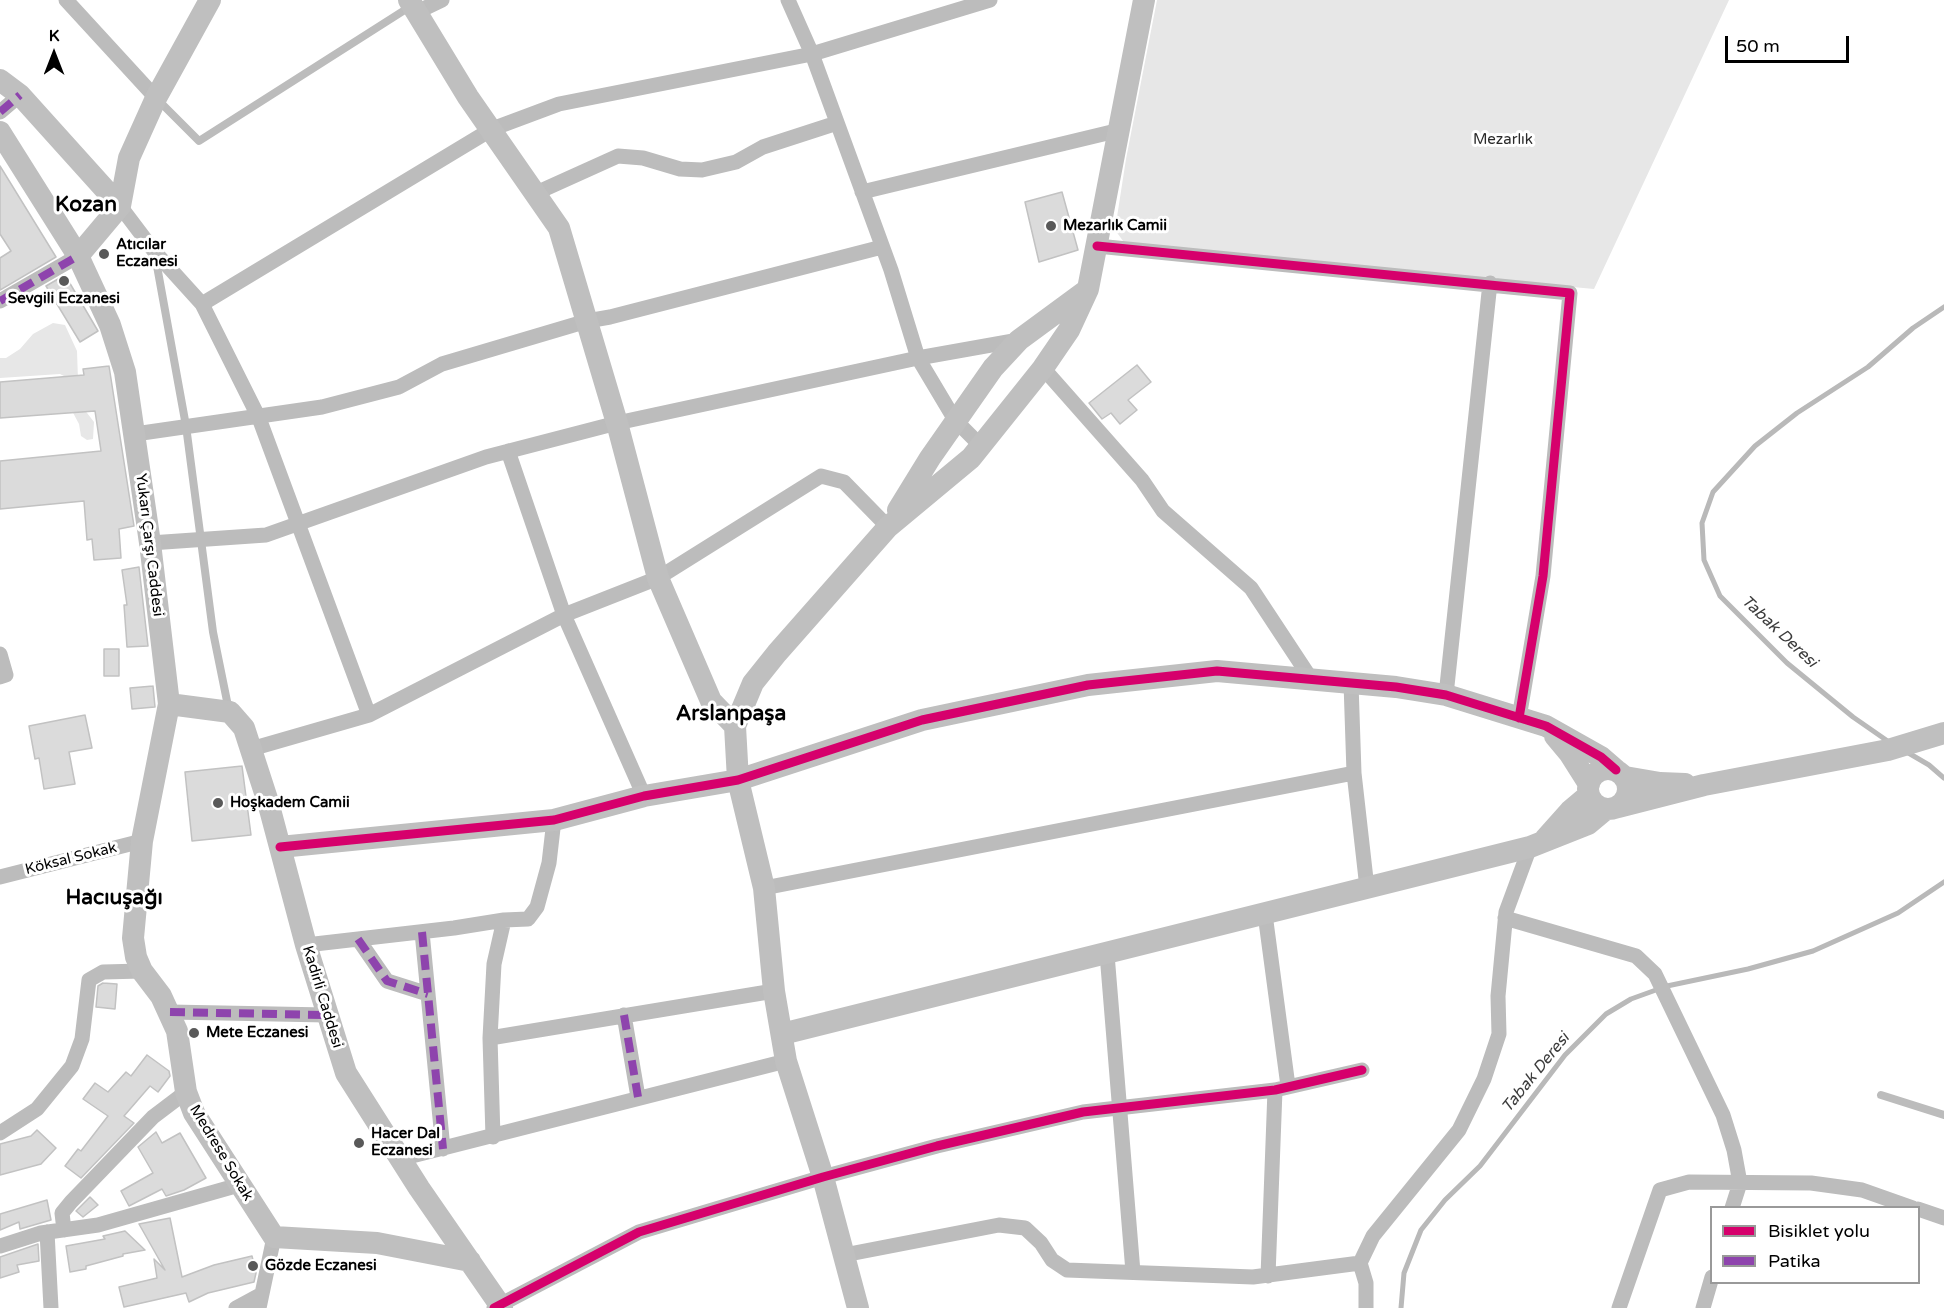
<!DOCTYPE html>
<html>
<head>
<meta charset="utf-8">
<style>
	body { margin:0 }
	#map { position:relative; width:1944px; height:1308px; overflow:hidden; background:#fff; font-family:"Varela Round",sans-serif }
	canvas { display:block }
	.legend { position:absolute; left:1710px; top:1206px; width:210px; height:78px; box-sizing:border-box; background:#fff; border:2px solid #999; margin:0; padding:8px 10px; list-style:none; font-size:18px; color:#000 }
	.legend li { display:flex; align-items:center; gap:12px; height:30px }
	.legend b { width:30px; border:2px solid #999 }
	.north { position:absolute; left:24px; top:24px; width:60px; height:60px; -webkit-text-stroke:4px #fff; paint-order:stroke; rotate:0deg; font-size:16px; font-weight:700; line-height:24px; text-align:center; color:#000 }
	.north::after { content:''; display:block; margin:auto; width:21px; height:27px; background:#000; clip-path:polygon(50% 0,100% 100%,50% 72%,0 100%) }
	.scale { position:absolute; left:1725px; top:36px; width:124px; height:27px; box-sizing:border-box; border:3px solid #000; border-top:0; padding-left:8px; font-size:18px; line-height:21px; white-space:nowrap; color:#000; -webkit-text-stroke:4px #fff; paint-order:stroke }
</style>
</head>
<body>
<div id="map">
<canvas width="1944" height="1308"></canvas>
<ul class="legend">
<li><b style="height:8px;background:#d6006c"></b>Bisiklet yolu</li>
<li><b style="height:8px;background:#8e44ad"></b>Patika</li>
</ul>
<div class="north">K</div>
<div class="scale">50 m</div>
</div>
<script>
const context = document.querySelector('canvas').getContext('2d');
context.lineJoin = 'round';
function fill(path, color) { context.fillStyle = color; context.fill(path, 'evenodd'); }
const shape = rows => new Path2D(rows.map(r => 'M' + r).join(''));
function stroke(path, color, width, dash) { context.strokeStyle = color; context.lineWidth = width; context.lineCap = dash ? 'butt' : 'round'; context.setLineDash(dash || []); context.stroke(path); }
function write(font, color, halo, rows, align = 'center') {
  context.font = font + ' "Varela Round",sans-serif'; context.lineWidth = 6; context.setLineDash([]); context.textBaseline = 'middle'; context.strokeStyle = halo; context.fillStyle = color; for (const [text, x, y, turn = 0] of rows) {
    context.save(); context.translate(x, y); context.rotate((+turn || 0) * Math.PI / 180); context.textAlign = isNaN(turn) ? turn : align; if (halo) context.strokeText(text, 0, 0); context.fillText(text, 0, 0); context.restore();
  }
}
fill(shape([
	[1157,0,1729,0,1594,289,1126,245,1115,230,1126,159],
	[53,323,65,325,77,351,78,380,84,409,94,422,93,439,87,440,81,436,79,424,70,407,66,377,60,374,0,378,0,358,6,358,20,349,33,334]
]), '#e7e7e7');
stroke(shape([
	[1889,742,1853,717,1787,663,1720,596,1704,560,1702,523,1713,492,1755,446,1797,413,1868,367,1913,328,1944,307],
	[1905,751,1929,765,1944,778],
	[1401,1308,1404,1273,1421,1230,1445,1200,1480,1166,1565,1055,1606,1014,1631,999,1667,986,1748,969,1813,951,1898,913,1944,882]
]), '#b9b9b9', 5);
const building = shape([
	[0,166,56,257,0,290,0,258,11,251,0,234,0,166],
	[1062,192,1078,250,1039,262,1025,202,1062,192],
	[65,275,98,331,80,342,46,286,65,275],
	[1137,365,1151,382,1128,400,1137,410,1120,424,1111,413,1102,419,1089,403,1137,365],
	[109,366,134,526,119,529,121,558,94,560,92,539,87,540,84,501,0,509,0,461,101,451,95,411,0,418,0,382,84,375,83,369,109,366],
	[139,567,148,646,127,647,124,605,127,605,122,570,139,567],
	[104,649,119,649,119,676,104,676,104,649],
	[153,686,155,707,132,709,130,688,153,686],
	[85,715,92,748,69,752,75,784,44,789,39,758,35,759,29,726,85,715],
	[242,766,251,835,192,841,185,772,242,766],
	[103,983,117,984,115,1009,96,1007,98,986,103,983],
	[147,1055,169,1071,170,1076,158,1092,150,1086,124,1116,134,1123,81,1178,65,1166,78,1149,81,1151,108,1116,83,1099,95,1083,108,1092,126,1072,131,1076,147,1055],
	[37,1130,56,1148,41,1164,0,1175,0,1144,31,1136,37,1130],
	[156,1132,162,1143,180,1133,206,1178,184,1190,166,1196,162,1189,129,1206,121,1191,153,1173,138,1147,156,1132],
	[90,1197,98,1205,83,1217,76,1211,90,1197],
	[47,1200,51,1220,20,1229,19,1222,0,1230,0,1214,47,1200],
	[170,1218,182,1277,214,1265,252,1256,256,1273,254,1282,208,1293,189,1302,186,1293,124,1307,119,1287,157,1278,154,1259,165,1270,139,1224,170,1218],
	[125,1231,145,1250,123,1254,123,1256,86,1266,86,1269,70,1272,66,1246,105,1239,103,1236,125,1231],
	[38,1244,39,1261,17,1265,19,1272,0,1278,0,1257,38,1244]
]);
fill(building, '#dbdbdb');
stroke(building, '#c2c2c2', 1.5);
stroke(shape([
	[158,100,199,141,411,6],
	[155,255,186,426,213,632,229,711],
	[1881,1095,1944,1115]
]), '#bcbcbc', 8);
stroke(shape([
	[66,0,156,98],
	[788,0,812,54,891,270,918,358,955,420,981,446],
	[417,12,442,0],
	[0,112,20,95],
	[862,192,1120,130],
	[536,193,618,156,643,158,680,169,702,170,736,162,763,147,837,123],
	[120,206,154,251,202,304,259,418,369,715],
	[1097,246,1570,293,1543,576,1519,718],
	[0,301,78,256],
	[202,304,492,129,559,104,812,54,990,0],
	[1043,368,1142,480,1163,511,1251,588,1311,679],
	[135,434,322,407,399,387,442,364,587,321,610,317,882,247],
	[508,451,564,615,644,796],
	[150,543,266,535,486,457,617,423,918,358,1019,340],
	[0,654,6,675,0,677],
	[1351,683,1354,773,1367,888],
	[1446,695,1490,283],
	[251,749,369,715,564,615,658,578,821,476,844,482,888,527],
	[0,877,142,841],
	[764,888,1354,773],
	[1265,914,1288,1086],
	[1505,918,1636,956,1655,974,1723,1115,1734,1150,1740,1183,1732,1208],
	[422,932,443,1149],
	[358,939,387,981,428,994],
	[306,945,454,928,504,920],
	[1107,954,1133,1272],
	[170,1012,327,1015],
	[624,1015,638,1097],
	[490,1038,774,991],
	[0,1133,37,1109,72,1066,82,1039,89,980,103,972,142,971],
	[493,1137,490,1038,494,964,504,920,528,919,537,907,549,863,554,820],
	[400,1159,786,1061],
	[1918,1209,1944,1218],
	[64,1230,62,1213,71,1202,153,1117,186,1092],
	[47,1232,51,1308],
	[0,1246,41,1233,98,1225,239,1185],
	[844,1255,999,1225,1025,1228,1041,1243,1052,1260,1067,1270,1253,1277,1360,1263],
	[1268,1276,1275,1090],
	[236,1308,260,1295],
	[259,1308,274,1237],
	[494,1308,639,1232,823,1177,937,1146,1083,1112,1275,1090,1362,1070],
	[1366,1308,1366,1283,1360,1263,1373,1236,1459,1130,1484,1079,1499,1034,1498,996,1506,912,1530,847],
	[1619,1308,1660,1190,1689,1182,1811,1183,1862,1190,1913,1208],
	[1703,1308,1712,1277]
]), '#bcbcbc', 15);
stroke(shape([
	[409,0,468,97,559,228,617,423,658,578,711,701,735,726],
	[0,80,20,95,120,206],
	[0,132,78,256,110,325,125,372,150,543,169,704,142,841,133,938,136,957,142,971,161,996,177,1031,186,1092,194,1113,274,1237,377,1243,470,1261],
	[78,256,120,206,129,158,156,98,210,0],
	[898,510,930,458,993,368,1019,340,1087,290],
	[169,704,230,712,244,728,268,802,306,945,346,1073,419,1188,502,1308],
	[1555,736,1570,754,1589,784],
	'1588 789a20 20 0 1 1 40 0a20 20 0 1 1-40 0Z',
	[1625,777,1660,783,1685,784],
	[1618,807,1704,785,1888,750,1944,733],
	[1545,839,1570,811,1589,795],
	[280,847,554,820,644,796,738,780,922,720,1088,685,1217,671,1396,687,1446,695,1546,726,1601,757,1616,770],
	[782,1034,1530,847,1588,824,1606,809],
	[858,1308,823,1177,786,1061,774,991,764,888,738,780,735,726,753,683,777,653,888,527,971,458,1043,368,1069,330,1088,289,1144,0]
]), '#bfbfbf', 22);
stroke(shape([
	[0,112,20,95],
	[0,301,78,256],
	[422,932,443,1149],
	[358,939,387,981,428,994],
	[170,1012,327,1015],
	[624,1015,638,1097]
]), '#8e44ad', 8, [15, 8]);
stroke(shape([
	[1097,246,1570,293,1543,576,1519,718],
	[280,847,554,820,644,796,738,780,922,720,1088,685,1217,671,1396,687,1446,695,1546,726,1601,757,1616,770],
	[494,1308,639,1232,823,1177,937,1146,1083,1112,1275,1090,1362,1070]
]), '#d6006c', 9);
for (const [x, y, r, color] of [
	[1051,226,6,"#595959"],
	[104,254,6,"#595959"],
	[64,281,6,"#595959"],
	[218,803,6,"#595959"],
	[194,1033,6,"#595959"],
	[359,1143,6,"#595959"],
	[253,1266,6,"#595959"]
]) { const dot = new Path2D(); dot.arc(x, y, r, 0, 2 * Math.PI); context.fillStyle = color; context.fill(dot); stroke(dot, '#fff', 2); }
write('15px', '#2b2b2b', '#fff', [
	["Mezarlık",1503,140]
]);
write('bold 15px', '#000', '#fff', [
	["Mezarlık Camii",1063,226],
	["Atıcılar",116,245],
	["Eczanesi",116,262],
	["Sevgili Eczanesi",64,299,"center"],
	["Hoşkadem Camii",230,803],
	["Mete Eczanesi",206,1033],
	["Hacer Dal",371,1134],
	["Eczanesi",371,1151],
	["Gözde Eczanesi",265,1266]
], 'left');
write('15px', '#000', '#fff', [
	["Yukarı Çarşı Caddesi",149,545,83],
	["Köksal Sokak",71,859,-14],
	["Kadirli Caddesi",322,997,73],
	["Medrese Sokak",221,1153,59]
]);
write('italic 16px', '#3c3c3c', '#fff', [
	["Tabak Deresi",1779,632,43],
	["Tabak Deresi",1536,1073,-51]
]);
write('bold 21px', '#000', '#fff', [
	["Kozan",86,205],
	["Arslanpaşa",731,714],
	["Hacıuşağı",114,898]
]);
</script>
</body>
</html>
